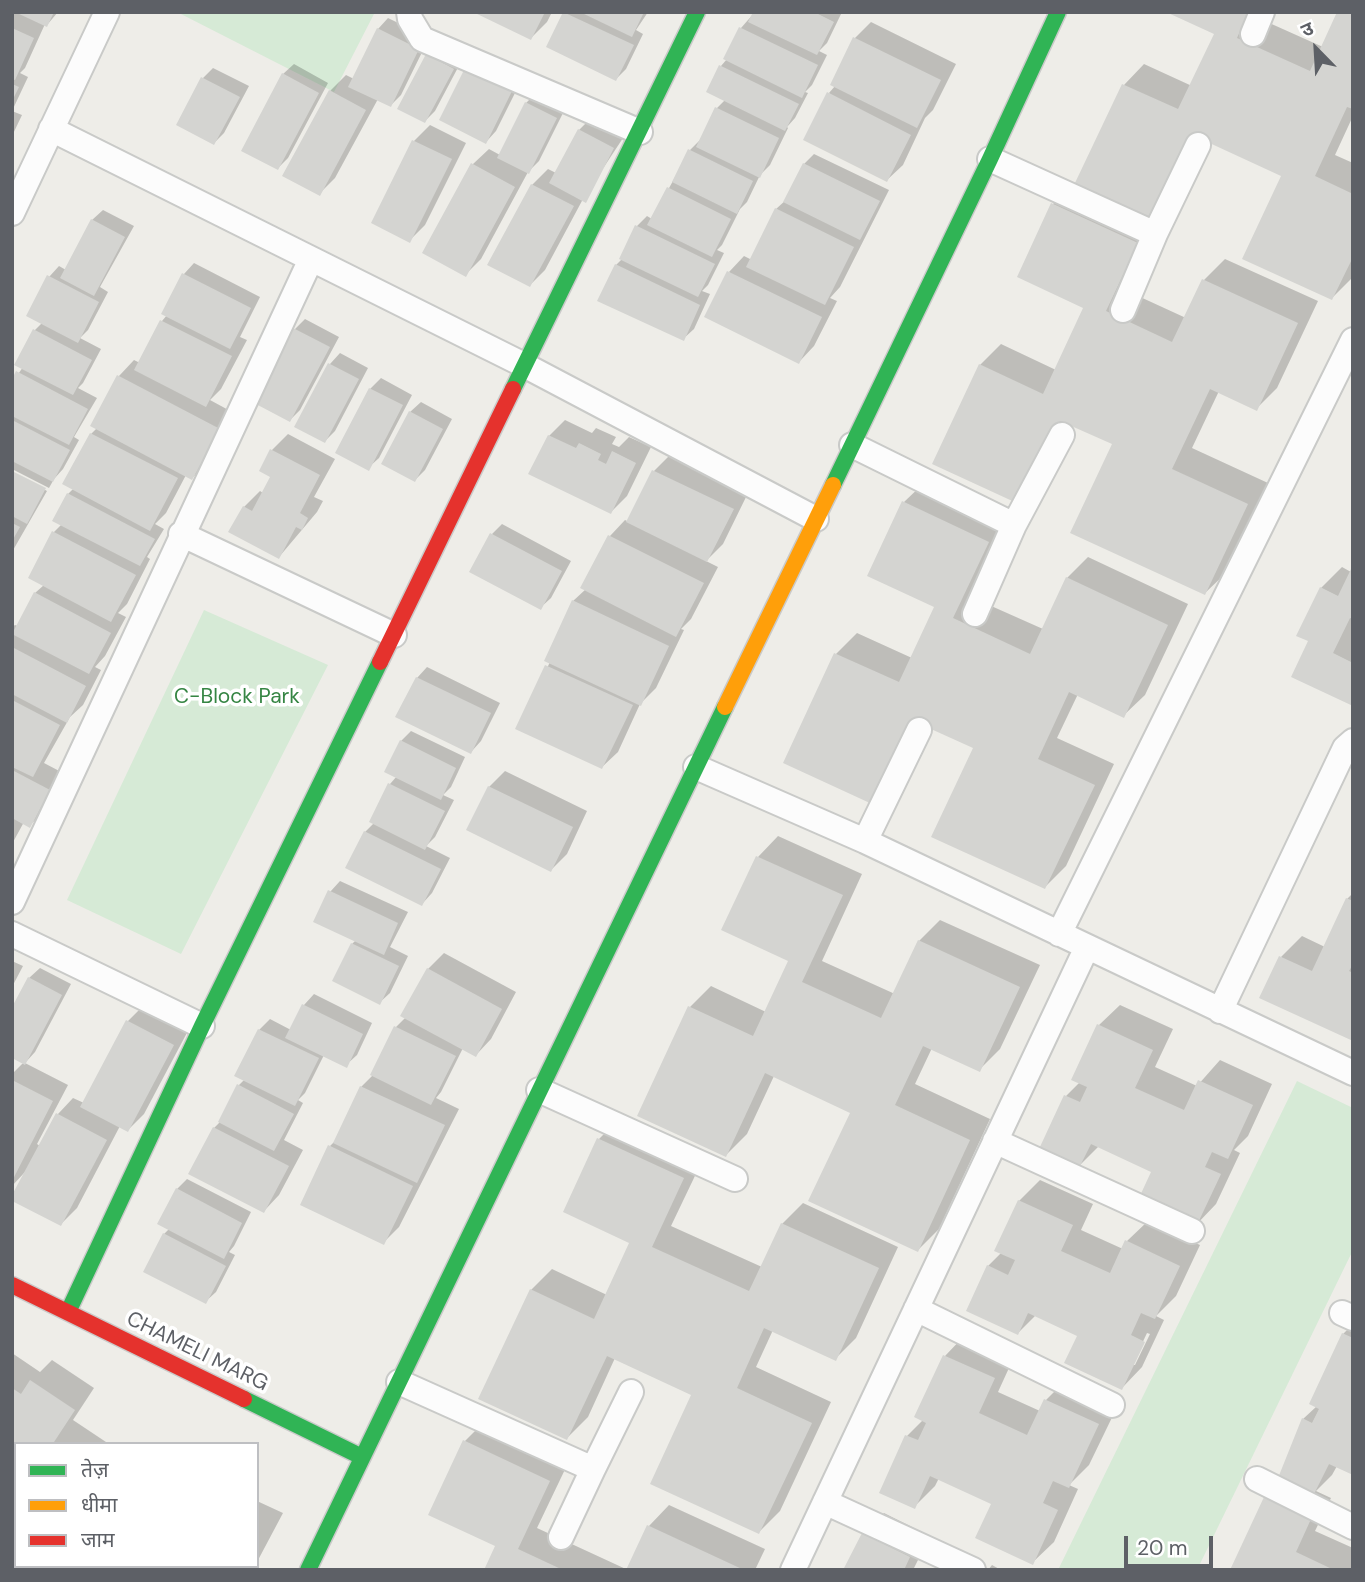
<!DOCTYPE html>
<html>
<head>
<meta charset="utf-8">
<style>
	body { margin:0 }
	#map { position:relative; width:1365px; height:1582px; overflow:hidden; background:#eeede8; font-family:"DM Sans","Noto Sans Devanagari",sans-serif }
	canvas { display:block }
	.frame { position:absolute; inset:0; border:14px solid #5d6066; pointer-events:none }
	.legend { position:absolute; left:14px; top:1442px; width:245px; height:126px; box-sizing:border-box; background:#fff; border:2px solid #bebfc2; margin:0; padding:9px 12px; list-style:none; font-size:21px; color:#5d6066 }
	.legend li { display:flex; align-items:center; gap:14px; height:35px }
	.legend b { width:35px; border:2px solid #bebfc2 }
	.north { position:absolute; left:1281px; top:14px; width:70px; height:70px; -webkit-text-stroke:5px #fff; paint-order:stroke; rotate:336deg; font-size:19px; font-weight:700; line-height:28px; text-align:center; color:#5d6066 }
	.north::after { content:''; display:block; margin:auto; width:24px; height:32px; background:#5d6066; clip-path:polygon(50% 0,100% 100%,50% 72%,0 100%) }
	.scale { position:absolute; left:1124px; top:1536px; width:89px; height:32px; box-sizing:border-box; border:4px solid #5d6066; border-top:0; padding-left:9px; font-size:21px; line-height:24px; white-space:nowrap; color:#5d6066; -webkit-text-stroke:5px #fff; paint-order:stroke }
</style>
</head>
<body>
<div id="map">
<canvas width="1365" height="1582"></canvas>
<div class="frame"></div>
<ul class="legend">
<li><b style="height:9px;background:#30b455"></b>तेज़</li>
<li><b style="height:9px;background:#ff9f0a"></b>धीमा</li>
<li><b style="height:9px;background:#e5322d"></b>जाम</li>
</ul>
<div class="north">उ</div>
<div class="scale">20 m</div>
</div>
<script>
const context = document.querySelector('canvas').getContext('2d');
context.lineJoin = 'round';
function fill(path, color) { context.fillStyle = color; context.fill(path, 'evenodd'); }
const shape = rows => new Path2D(rows.map(r => 'M' + r).join(''));
function stroke(path, color, width, dash) { context.strokeStyle = color; context.lineWidth = width; context.lineCap = dash ? 'butt' : 'round'; context.setLineDash(dash || []); context.stroke(path); }
function write(font, color, halo, rows, align = 'center') {
  context.font = font + ' "DM Sans",sans-serif'; context.lineWidth = 7; context.setLineDash([]); context.textBaseline = 'middle'; context.strokeStyle = halo; context.fillStyle = color; for (const [text, x, y, turn = 0] of rows) {
    context.save(); context.translate(x, y); context.rotate((+turn || 0) * Math.PI / 180); context.textAlign = isNaN(turn) ? turn : align; if (halo) context.strokeText(text, 0, 0); context.fillText(text, 0, 0); context.restore();
  }
}
fill(shape([
	[177,12,375,12,334,92],
	[204,610,328,665,181,954,67,900],
	[1297,1081,1353,1108,1353,1250,1197,1570,1058,1570]
]), '#d6ead6');
fill(shape([
	[12,12,58,12,47,25,45,24,25,68,20,73,28,77,12,111],
	[477,12,552,12,547,22,531,38],
	[565,12,648,12,636,30,643,34,626,69,616,79,548,46],
	[755,12,842,12,827,43,819,51,827,55,812,85,805,92,808,93,795,118,787,127,788,128,770,165,760,175,747,202,740,209,722,245,717,250,724,253,708,285,702,291,710,294,694,329,683,339,616,265,623,258,637,226,647,216,652,219,690,150,700,140,717,108,726,99,721,66,727,59,741,28],
	[1170,12,1258,12,1256,17,1323,47,1353,12,1353,116,1335,155,1353,163,1353,277,1332,298,1283,175,1199,136,1125,290,1186,318,1204,280,1225,259,1318,301,1277,388,1256,409,1219,391,1192,448,1268,483,1226,573,1205,593,1114,444,1069,423,1042,482,980,365,1001,344,1056,370,1086,307,1053,204,1074,183,1077,185,1124,85,1144,64,1192,86,1216,33],
	[388,18,429,38,401,95,391,105,378,99,335,178,319,194,330,91,346,75,354,79,378,29],
	[871,22,956,64,933,110,925,118,903,165,887,180,829,93,835,86,855,38],
	[437,45,463,58,435,111,425,121,427,55],
	[294,64,328,83,288,158,278,168,283,74],
	[213,68,249,86,224,133,214,143,203,78],
	[467,69,521,81,496,131,486,142],
	[536,93,566,107,539,161,528,172,481,259,465,275,473,164,489,149,500,155,526,103],
	[12,111,22,115,12,136],
	[589,120,623,138,583,199,545,270,530,285,532,185,548,169,556,173,579,130],
	[430,125,466,143,425,225,410,240,414,141],
	[814,154,889,190,840,287,830,298,837,301,814,346,799,362,729,272,744,256,752,260,776,209,787,199,804,164],
	[103,210,134,226,100,287,108,292,88,330,80,338,101,349,83,383,78,388,97,398,74,437,79,440,63,469,54,479,49,488,12,469,12,383,23,367,35,330,43,322,49,277,59,266,66,270,92,220],
	[194,263,260,297,240,337,247,340,221,389,210,400,234,413,208,463,192,478,186,475,166,513,155,524,164,529,147,557,150,559,127,604,118,613,126,617,105,656,95,667,101,670,83,705,70,717,44,763,65,774,46,810,30,825,24,822,12,844,12,627,15,625,18,626,35,593,44,585,54,532,62,524,68,494,74,488,65,484,91,434,97,428,92,426,119,376,134,360,140,363,162,321,167,315,163,313,184,274],
	[305,319,339,337,300,410,290,420,295,329],
	[340,353,368,368,335,431,325,441,296,426,330,364],
	[381,378,412,395,379,458,368,468,370,389],
	[421,402,452,419,425,470,415,480,410,412],
	[565,420,592,433,596,428,616,437,612,444,619,447,629,437,651,447,627,496,611,512,549,436],
	[288,434,335,459,314,497,323,501,317,512,279,557,244,507,260,491,263,493,273,476,272,450],
	[670,455,748,493,723,544,706,561,718,567,691,619,681,629,684,630,656,688,640,704,618,752,602,767,518,728,550,662,573,601,586,589,583,587,610,536,625,520,629,522,654,471],
	[12,472,47,491,12,552],
	[925,482,1009,521,989,605,1043,629,1067,578,1088,557,1188,604,1145,695,1124,715,1078,694,1057,738,1114,764,1066,866,1045,887,975,747,920,722,892,781,836,654,857,633,912,658,936,606,904,502],
	[502,524,571,561,551,598,540,608,492,534],
	[1342,567,1351,572,1353,569,1353,705,1311,641,1321,588],
	[427,667,500,703,481,741,471,752,417,678],
	[411,731,465,757,451,787,443,795,454,800,435,837,426,846,450,858,432,893,422,904,365,832,374,823,390,784,397,776,401,741],
	[505,771,587,811,567,854,551,870,489,787],
	[778,836,862,874,822,961,895,994,919,941,940,920,1040,965,1000,1049,979,1070,932,1048,915,1084,990,1119,939,1229,918,1250,853,1112,774,1076,747,1134,726,1155,690,1007,711,986,766,1012,791,960,723,929,758,857],
	[340,881,408,912,390,947,408,956,390,993,379,1003,352,944,356,940,330,892],
	[1353,893,1353,1039,1281,957,1302,936,1325,947,1347,899],
	[444,953,516,992,491,1039,476,1055,463,1048,441,1092,436,1098,459,1109,399,1227,383,1243,330,1146,337,1139,361,1087,373,1075,396,1027,406,1017,428,969],
	[12,961,23,966,12,987],
	[40,968,71,984,35,1052,25,1063,68,1085,37,1144,40,1146,58,1114,73,1098,84,1103,128,1021,143,1006,189,1029,144,1114,128,1130,120,1126,77,1208,61,1224,25,1172,12,1186,12,1074,24,1062,29,978],
	[314,994,372,1023,357,1055,346,1065,324,1055,305,1093,298,1100,303,1103,284,1140,303,1150,279,1195,264,1211,214,1128,219,1123,239,1085,245,1079,259,1030,270,1019,291,1030,304,1005],
	[1120,1005,1173,1029,1155,1067,1197,1086,1220,1060,1272,1084,1248,1136,1234,1150,1240,1153,1216,1204,1196,1225,1153,1171,1099,1146,1079,1166,1066,1096,1080,1082,1099,1025],
	[620,1118,704,1157,671,1226,762,1267,782,1224,803,1203,898,1247,856,1338,835,1359,773,1330,756,1367,831,1402,780,1511,759,1532,694,1395,615,1358,588,1417,567,1438,531,1290,552,1269,607,1295,632,1242,599,1139],
	[187,1179,251,1212,234,1246,229,1252,235,1255,216,1292,205,1302,164,1234,169,1229,177,1189],
	[1040,1180,1093,1204,1081,1230,1123,1249,1127,1241,1148,1221,1200,1245,1176,1296,1156,1316,1164,1320,1142,1367,1122,1388,1079,1335,1036,1315,1018,1333,988,1266,1002,1252,1019,1201],
	[1147,1333,1150,1334,1135,1365,1132,1365],
	[1353,1324,1353,1473,1337,1466,1332,1475,1316,1491,1331,1498,1315,1531,1353,1548,1353,1570,1232,1570,1265,1498,1284,1479,1303,1419,1317,1406,1311,1403,1343,1334],
	[965,1335,1014,1357,998,1392,1040,1411,1046,1400,1067,1379,1119,1403,1089,1465,1069,1485,1078,1489,1054,1542,1033,1562,993,1503,939,1478,935,1486,914,1507,907,1436,924,1419,916,1416,945,1356],
	[12,1353,40,1372,52,1360,94,1388,73,1420,109,1444,12,1442],
	[486,1420,570,1459,537,1528,628,1570,649,1526,669,1505,765,1549,755,1570,486,1570,497,1545,465,1441],
	[257,1501,283,1513,257,1562],
	[884,1513,930,1536,914,1568,918,1570,845,1570,863,1534],
	[992,1565,1001,1570,988,1570],
	[72,1566,253,1566,250,1570,70,1570]
]), '#0003');
fill(shape([
	[15,12,54,12,47,27],
	[473,12,545,12,531,40],
	[563,12,634,45,616,81,546,47],
	[580,12,644,12,632,37],
	[753,12,814,12,834,22,817,55,748,22],
	[1166,12,1248,12,1237,38,1310,71,1337,12,1353,12,1353,109,1347,107,1315,176,1353,194,1353,257,1332,300,1242,259,1281,176,1190,134,1150,220,1074,185,1122,84,1178,109,1214,34],
	[739,27,818,65,802,98,723,59],
	[12,28,34,38,15,80,12,79],
	[377,28,419,49,391,107,348,87],
	[853,37,941,80,917,128,830,85],
	[426,54,454,69,425,123,397,109],
	[719,65,799,104,785,131,706,92],
	[465,68,512,91,486,144,439,120],
	[282,73,319,93,278,170,241,151],
	[201,77,240,97,214,145,176,125],
	[12,84,19,87,12,101],
	[329,90,366,110,320,196,282,176],
	[827,92,911,135,887,182,803,140],
	[525,102,557,118,529,174,497,158],
	[715,107,779,138,760,178,696,147],
	[578,129,614,148,586,203,549,183],
	[412,140,452,159,410,243,371,223],
	[688,149,753,181,737,214,672,182],
	[471,163,515,187,466,277,422,253],
	[803,163,880,201,860,240,783,202],
	[531,184,574,206,530,287,487,265],
	[667,187,731,219,712,257,647,225],
	[1051,203,1138,243,1106,311,1172,342,1202,279,1298,323,1257,411,1210,389,1172,469,1248,504,1205,595,1070,533,1112,444,1060,421,1021,505,932,464,979,364,1043,394,1083,308,1017,277],
	[775,208,854,247,825,305,746,267],
	[91,219,125,237,94,296,60,278],
	[635,225,715,264,698,297,619,259],
	[615,264,700,305,684,341,597,301],
	[727,271,822,317,799,364,704,317],
	[182,273,251,308,230,349,161,314],
	[47,275,99,302,78,343,26,316],
	[160,320,232,356,206,407,134,370],
	[293,328,330,347,290,422,254,403],
	[33,329,92,360,73,395,14,365],
	[328,363,359,379,325,443,294,427],
	[16,371,88,409,69,445,12,416,12,379],
	[117,375,220,429,192,480,90,426],
	[369,388,403,405,369,471,335,453],
	[409,411,443,429,415,482,381,464],
	[12,420,70,450,53,482,12,461],
	[90,433,178,478,150,531,62,484],
	[548,435,576,448,579,443,601,454,598,460,606,464,612,451,636,463,611,514,528,474],
	[270,449,320,475,300,513,308,518,302,530,296,527,279,559,228,532,243,506,252,511,270,477,259,471],
	[652,470,734,509,707,562,626,522],
	[12,471,46,488,27,524,12,516],
	[67,493,155,539,140,566,52,521],
	[902,501,989,542,953,618,968,625,1030,654,1066,577,1168,625,1124,718,1069,692,1038,759,1095,785,1045,889,931,837,973,748,911,720,872,804,783,763,834,653,899,682,934,607,867,576],
	[12,523,20,527,12,541],
	[52,531,136,575,111,622,28,578],
	[490,533,562,571,541,610,469,572],
	[608,535,704,583,676,637,580,588],
	[1353,565,1353,619,1350,618,1333,653,1353,663,1353,706,1291,677,1308,641,1296,636,1320,587,1338,596],
	[34,592,111,633,89,674,12,634],
	[572,600,669,646,641,706,544,661],
	[12,647,86,686,67,723,12,694],
	[545,665,633,705,602,769,515,729],
	[416,677,491,713,471,754,395,717],
	[12,700,60,725,33,777,12,767],
	[400,740,456,768,441,800,384,772],
	[12,770,50,790,30,828,12,818],
	[388,783,445,811,425,850,369,822],
	[488,786,573,827,551,872,466,830],
	[364,831,441,869,422,906,345,868],
	[756,856,843,895,802,982,881,1018,918,940,1020,987,980,1072,923,1046,895,1105,970,1140,918,1252,808,1201,850,1113,765,1073,726,1157,637,1116,688,1006,753,1036,788,961,721,930],
	[328,890,398,923,384,955,313,922],
	[1346,898,1353,901,1353,964,1349,971,1353,973,1353,1041,1259,998,1279,956,1312,971],
	[351,943,399,966,380,1005,332,981],
	[427,968,502,1009,476,1057,400,1016],
	[28,977,62,995,25,1065,12,1058,12,1007],
	[302,1004,363,1034,347,1068,285,1038],
	[126,1020,174,1045,128,1132,80,1107],
	[1097,1024,1153,1050,1135,1088,1184,1110,1198,1080,1253,1105,1228,1159,1212,1152,1205,1167,1221,1174,1196,1227,1138,1200,1151,1172,1091,1144,1079,1168,1039,1149,1064,1095,1080,1102,1087,1087,1071,1080],
	[394,1026,456,1056,431,1105,370,1075],
	[258,1029,319,1058,295,1106,234,1076],
	[12,1080,53,1101,12,1181],
	[237,1084,294,1114,274,1151,218,1122],
	[360,1086,445,1125,417,1183,333,1143],
	[56,1113,107,1140,61,1226,12,1201,12,1195],
	[213,1127,289,1166,264,1213,188,1174],
	[597,1138,684,1178,652,1247,749,1291,781,1223,879,1268,836,1361,764,1328,737,1388,812,1423,759,1534,650,1484,691,1395,607,1356,567,1440,478,1399,530,1289,594,1319,629,1243,563,1212],
	[328,1145,413,1186,384,1245,300,1205],
	[176,1188,242,1223,224,1259,157,1224],
	[1018,1200,1073,1225,1061,1251,1110,1273,1125,1240,1180,1266,1155,1319,1141,1313,1131,1335,1145,1342,1122,1390,1064,1363,1077,1336,1028,1313,1018,1335,966,1311,987,1265,1008,1275,1015,1260,994,1251],
	[163,1233,226,1266,206,1304,143,1272],
	[1342,1333,1353,1338,1353,1475,1329,1464,1312,1498,1278,1478,1302,1418,1312,1423,1319,1409,1309,1404],
	[943,1355,995,1378,979,1413,1027,1435,1044,1399,1099,1424,1069,1488,1053,1481,1043,1503,1058,1510,1033,1565,975,1538,991,1504,930,1476,915,1509,879,1493,905,1435,918,1440,926,1423,914,1417],
	[30,1380,75,1410,54,1442,57,1444,16,1444,16,1447,12,1444,12,1388,21,1394],
	[463,1440,550,1481,518,1549,563,1570,484,1570,495,1546,428,1515],
	[1264,1497,1311,1519,1296,1552,1334,1570,1230,1570],
	[647,1525,744,1570,626,1570],
	[862,1533,910,1557,904,1570,843,1570],
	[70,1566,107,1566,114,1570,68,1570],
	[137,1566,247,1566,246,1570,212,1570,206,1567,204,1570,136,1570]
]), '#d4d4d1');
const street = shape([
	[409,12,410,19,422,39,640,132],
	[1253,34,1262,12],
	[51,129,524,365,816,519],
	[990,159,1155,234],
	[12,213,107,12],
	[1123,310,1155,234,1198,145],
	[852,445,1014,525],
	[181,534,394,635],
	[975,614,1014,525,1062,435],
	[696,767,865,841,1353,1073],
	[865,841,919,730],
	[12,902,311,259],
	[12,934,202,1026],
	[1059,934,1353,340],
	[1220,1011,1345,748,1353,741],
	[539,1090,735,1179],
	[995,1141,1192,1231],
	[916,1309,1112,1405],
	[1342,1313,1353,1318],
	[399,1382,593,1469,631,1392],
	[1257,1479,1353,1527],
	[825,1502,973,1570],
	[561,1537,593,1469],
	[793,1570,1087,947]
]);
const fast = shape([
	[513,389,697,12],
	[833,485,990,159,1058,12],
	[68,1312,202,1026,380,662],
	[244,1399,362,1457],
	[308,1570,725,707]
]);
const slow = shape([
	[725,707,833,485]
]);
const jam = shape([
	[380,662,513,389],
	[12,1285,244,1399]
]);
stroke(street, '#c9cac8', 28);
stroke(fast, '#cacac9', 19);
stroke(slow, '#cacac9', 19);
stroke(jam, '#cacac9', 19);
stroke(street, '#fcfcfc', 24);
stroke(fast, '#30b455', 16);
stroke(slow, '#ff9f0a', 16);
stroke(jam, '#e5322d', 16);
write('21px', '#358543', '#fff', [
	["C-Block Park",237,697]
]);
write('21px', '#5d6066', '#fff', [
	["CHAMELI MARG",197,1352,26]
]);
</script>
</body>
</html>
